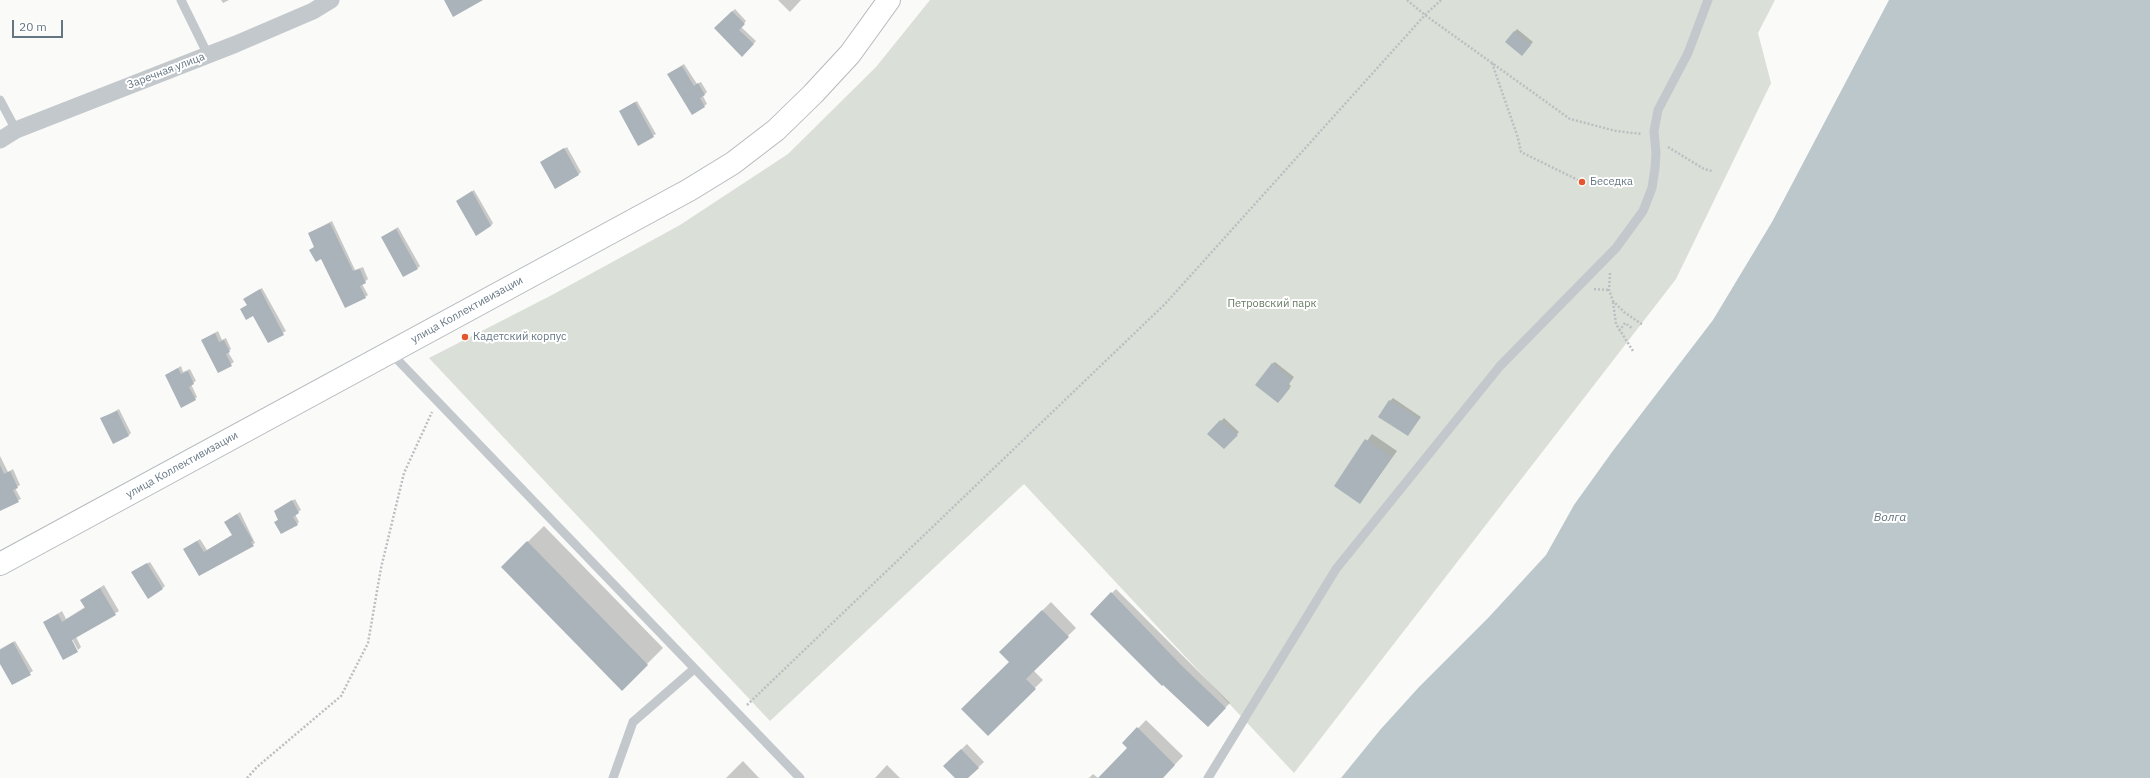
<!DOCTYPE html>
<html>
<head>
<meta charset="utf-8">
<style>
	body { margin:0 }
	#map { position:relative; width:2150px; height:778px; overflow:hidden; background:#fafaf8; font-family:"IBM Plex Sans",sans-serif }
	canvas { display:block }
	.scale { position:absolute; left:12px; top:20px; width:51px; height:18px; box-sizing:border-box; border:2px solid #657683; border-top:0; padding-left:5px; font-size:12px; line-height:14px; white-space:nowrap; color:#657683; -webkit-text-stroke:3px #fff; paint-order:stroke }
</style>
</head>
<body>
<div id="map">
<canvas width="2150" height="778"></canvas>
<div class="scale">20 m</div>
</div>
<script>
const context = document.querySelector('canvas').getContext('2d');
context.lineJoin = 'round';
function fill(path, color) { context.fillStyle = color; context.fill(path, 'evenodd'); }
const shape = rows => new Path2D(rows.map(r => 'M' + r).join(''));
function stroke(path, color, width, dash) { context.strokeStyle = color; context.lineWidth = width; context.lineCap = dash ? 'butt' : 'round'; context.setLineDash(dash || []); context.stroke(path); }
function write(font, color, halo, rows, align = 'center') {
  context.font = font + ' "IBM Plex Sans",sans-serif'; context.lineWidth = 4; context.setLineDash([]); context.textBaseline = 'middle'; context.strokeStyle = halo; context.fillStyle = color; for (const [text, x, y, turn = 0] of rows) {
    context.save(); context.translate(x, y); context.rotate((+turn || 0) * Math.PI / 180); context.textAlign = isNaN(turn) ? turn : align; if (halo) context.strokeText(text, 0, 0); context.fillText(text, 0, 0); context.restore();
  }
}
fill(shape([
	[930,0,1775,0,1758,33,1771,83,1676,279,1294,773,1024,484,770,721,429,358,552,295,680,225,788,154,876,67]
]), '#dadfd7');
fill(shape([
	[1889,0,2150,0,2150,778,1341,778,1380,730,1419,687,1489,617,1546,555,1574,505,1612,452,1713,320,1772,222]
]), '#bbc7cb');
fill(shape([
	[221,0,229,0,223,3],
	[778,0,801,0,790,12],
	[735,9,746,21,741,27,756,41,742,56,715,28],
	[1517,29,1533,42,1524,52,1506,42],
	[684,64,697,84,701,82,707,92,703,96,707,104,692,114,671,72],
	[637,101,656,134,639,144,620,111],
	[567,147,581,172,579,174,541,162],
	[474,190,493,223,491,226,457,201],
	[332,221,355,270,363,267,368,279,362,284,368,295,365,297,311,250,315,246,309,233],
	[398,227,420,266,418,268,382,237],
	[262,288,286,331,268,342,244,299],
	[218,331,222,340,226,338,231,349,228,352,234,362,218,372,202,340],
	[1275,362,1294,377,1289,384,1291,386,1281,399,1272,364],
	[181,366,183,372,190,369,196,381,191,384,197,397,195,399,166,375],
	[1393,398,1421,417,1408,435,1390,401],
	[119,409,131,433,128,436,101,419],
	[1224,418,1239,432,1224,447,1209,433],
	[1372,434,1397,451,1360,503,1335,486],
	[0,456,8,472,13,469,20,485,15,488,21,499,0,508],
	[295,499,301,510,295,514,299,522,297,524,275,522,279,519,278,509],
	[240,512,255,543,199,575,184,549,200,539,207,550,233,535,225,522],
	[544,526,663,648,622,689,502,567],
	[150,562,165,586,163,588,135,570],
	[104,585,119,611,76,637,81,647,78,650,70,635,44,622,62,611,66,619,85,607,81,600],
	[1116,589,1230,703,1208,725,1091,614],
	[1051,602,1076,628,1033,670,1043,680,988,734,1010,662,1000,652],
	[15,641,33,671,12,684,0,662,0,649],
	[1146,720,1183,756,1162,778,1099,778,1129,748,1124,743],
	[967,744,984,762,967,778,956,778,944,766],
	[743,761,759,778,726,778],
	[887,765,900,778,875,778],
	[1093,774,1098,778,1089,778]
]), '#0003');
fill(shape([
	[444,0,483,0,453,17],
	[732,11,745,24,739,30,754,44,742,57,714,28],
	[1514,31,1531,45,1522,56,1505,42],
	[682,66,694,86,698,83,705,95,700,98,705,107,692,115,667,74],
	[635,102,654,137,638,146,619,111],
	[564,148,579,175,555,189,540,162],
	[472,191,491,226,476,236,456,201],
	[330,223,353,271,360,269,366,283,360,286,366,298,345,308,321,259,316,262,309,250,314,247,308,233],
	[396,229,418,269,403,277,381,237],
	[260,289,284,335,268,343,253,316,246,320,240,309,247,305,243,299],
	[215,333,219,342,224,340,230,352,226,354,232,366,218,373,201,340],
	[1272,363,1292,379,1287,387,1290,388,1278,403,1255,385],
	[178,368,181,374,188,371,194,384,189,387,196,400,181,408,165,375],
	[1389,400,1419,419,1408,436,1378,417],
	[117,411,129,436,113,444,100,418],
	[1220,420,1238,435,1224,449,1207,434],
	[1365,439,1392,457,1360,504,1334,486],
	[0,465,4,474,10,471,18,488,13,490,19,502,0,511],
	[292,500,299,513,293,517,298,525,281,534,274,522,278,520,274,511],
	[237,514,253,541,251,542,254,546,199,576,183,549,197,541,204,552,232,535,224,522],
	[527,541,648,665,622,691,501,567],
	[147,563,163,589,148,599,131,572],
	[100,588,116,615,72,640,78,652,63,660,43,622,58,614,62,622,85,608,80,600],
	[1111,592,1182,666,1226,708,1208,727,1163,685,1162,686,1090,614],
	[1042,610,1069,637,1026,679,1036,689,988,736,961,709,1009,662,999,652],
	[13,642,31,675,12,685,0,664,0,650],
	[1137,727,1175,765,1163,778,1098,778,1127,748,1122,743],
	[961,749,979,768,968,778,955,778,943,766]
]), '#aab3b9');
const primary = shape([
	[0,564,689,190,733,163,776,130,813,94,850,54,889,0]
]);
stroke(primary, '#b5babe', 24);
stroke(shape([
	[1407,0,1425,15,1570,119,1616,131,1642,134],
	[1492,63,1518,138,1521,152,1582,182],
	[1668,147,1704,169,1712,171],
	[1610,273,1609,290,1613,301,1624,312,1643,325],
	[1594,289,1609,290],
	[1613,302,1616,324,1633,351],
	[1619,331,1625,323,1632,328],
	[747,705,1165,304,1425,15,1441,0],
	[247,778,257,767,341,696,368,643,381,568,404,473,432,412]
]), '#bbbfc2', 2.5, [2, 2]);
stroke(shape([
	[181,0,208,55],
	[0,100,16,130],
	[390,352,800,778],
	[613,778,633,722,694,669],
	[1208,778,1336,569,1500,366,1616,248,1643,211,1652,188,1655,168,1656,153,1654,131,1658,110,1688,53,1708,0]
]), '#c3c8cc', 9);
stroke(shape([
	[0,140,16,130,236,44,313,11,331,0]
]), '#c3c8cc', 17);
stroke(primary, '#fff', 22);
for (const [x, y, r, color] of [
	[1582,182,4,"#e4572e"],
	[465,337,4,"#e4572e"]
]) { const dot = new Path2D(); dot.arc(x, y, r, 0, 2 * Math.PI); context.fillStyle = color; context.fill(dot); stroke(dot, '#fff', 1.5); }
write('11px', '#657683', '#fff', [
	["Заречная улица",166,71,-21],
	["улица Коллективизации",467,310,-29],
	["улица Коллективизации",182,465,-29]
]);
write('11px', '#657683', '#fff', [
	["Беседка",1590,182],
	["Кадетский корпус",473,337]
], 'left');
write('11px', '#687a64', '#fff', [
	["Петровский парк",1272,304]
]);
write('italic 12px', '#60757c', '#fff', [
	["Волга",1890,518]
]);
</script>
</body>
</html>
